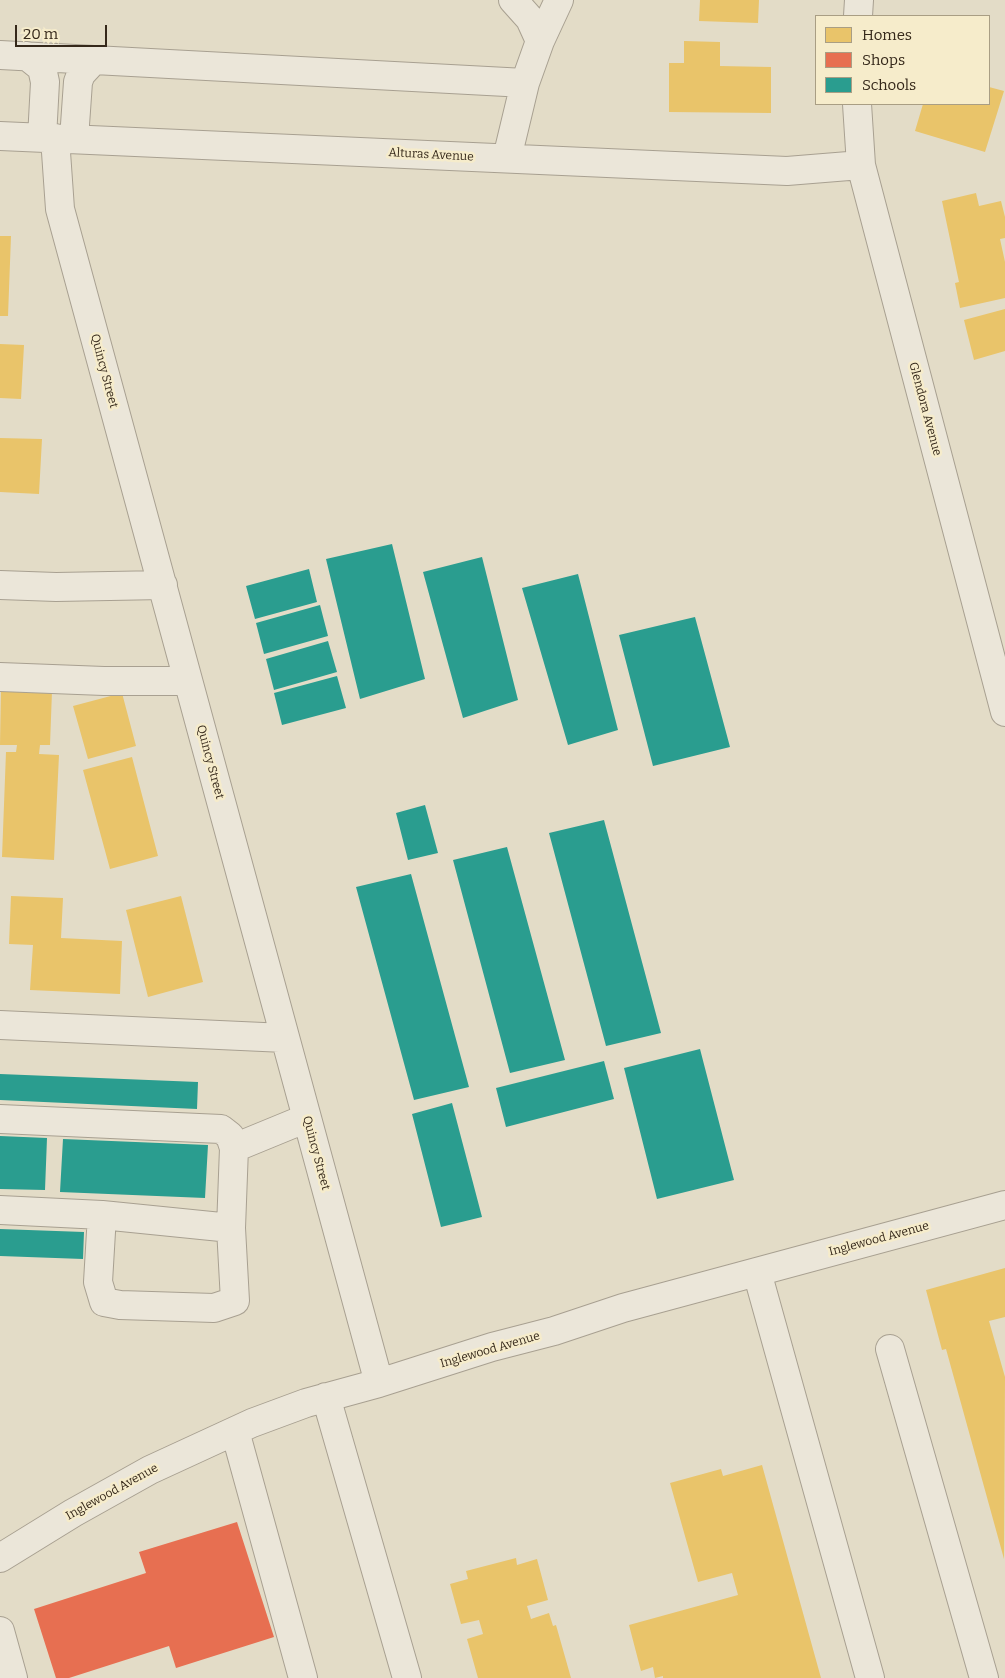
<!DOCTYPE html>
<html>
<head>
<meta charset="utf-8">
<style>
	body { margin:0 }
	#map { position:relative; width:1005px; height:1678px; overflow:hidden; background:#e3dcc7; font-family:Bitter,serif }
	canvas { display:block }
	.legend { position:absolute; left:815px; top:15px; width:175px; height:90px; box-sizing:border-box; background:#f6eccb; border:1px solid #a99e84; margin:0; padding:6px 9px; list-style:none; font-size:15px; color:#35281a }
	.legend li { display:flex; align-items:center; gap:10px; height:25px }
	.legend b { width:25px; border:1px solid #a99e84 }
	.scale { position:absolute; left:15px; top:25px; width:92px; height:22px; box-sizing:border-box; border:2px solid #35281a; border-top:0; padding-left:6px; font-size:15px; line-height:18px; white-space:nowrap; color:#35281a; -webkit-text-stroke:4px #f6eccb; paint-order:stroke }
</style>
</head>
<body>
<div id="map">
<canvas width="1005" height="1678"></canvas>
<ul class="legend">
<li><b style="height:14px;background:#e9c46a"></b>Homes</li>
<li><b style="height:14px;background:#e76f51"></b>Shops</li>
<li><b style="height:14px;background:#2a9d8f"></b>Schools</li>
</ul>
<div class="scale">20 m</div>
</div>
<script>
const context = document.querySelector('canvas').getContext('2d');
context.lineJoin = 'round';
function fill(path, color) { context.fillStyle = color; context.fill(path, 'evenodd'); }
const shape = rows => new Path2D(rows.map(r => 'M' + r).join(''));
function stroke(path, color, width, dash) { context.strokeStyle = color; context.lineWidth = width; context.lineCap = dash ? 'butt' : 'round'; context.setLineDash(dash || []); context.stroke(path); }
function write(font, color, halo, rows, align = 'center') {
  context.font = font + ' Bitter,serif'; context.lineWidth = 5; context.setLineDash([]); context.textBaseline = 'middle'; context.strokeStyle = halo; context.fillStyle = color; for (const [text, x, y, turn = 0] of rows) {
    context.save(); context.translate(x, y); context.rotate((+turn || 0) * Math.PI / 180); context.textAlign = isNaN(turn) ? turn : align; if (halo) context.strokeText(text, 0, 0); context.fillText(text, 0, 0); context.restore();
  }
}
fill(shape([
	[700,0,759,0,758,23,699,21],
	[684,41,720,42,720,66,771,67,771,113,669,112,669,63,684,63],
	[989,87,1004,91,985,152,915,131,923,104,989,104],
	[976,193,979,206,1001,201,1005,217,1005,238,1000,239,1005,262,1005,298,960,308,955,283,959,282,942,201],
	[0,236,11,236,8,316,0,316],
	[1005,309,1005,351,974,360,964,320],
	[0,344,24,345,21,399,0,398],
	[0,438,42,439,39,494,0,492],
	[1,688,52,691,50,745,40,745,39,754,59,755,54,860,2,857,6,752,16,752,17,745,0,745],
	[122,693,136,746,88,759,73,706],
	[132,757,158,856,110,869,83,770],
	[11,896,63,898,61,938,122,941,120,994,30,990,33,945,9,944],
	[181,896,203,982,148,997,126,910],
	[1005,1268,1005,1317,989,1321,1005,1377,1004,1559,946,1349,942,1350,926,1290],
	[762,1465,821,1678,663,1678,663,1676,655,1678,653,1667,641,1671,629,1625,738,1595,732,1573,698,1582,670,1483,721,1469,723,1476],
	[516,1558,517,1565,537,1559,548,1600,527,1606,531,1619,549,1613,553,1626,556,1625,571,1678,478,1678,467,1639,483,1634,479,1620,461,1624,450,1584,468,1579,466,1571]
]), '#e9c46a');
fill(shape([
	[237,1522,274,1637,176,1668,169,1646,69,1678,56,1678,34,1609,146,1573,139,1552]
]), '#e76f51');
fill(shape([
	[392,544,425,679,360,699,326,559],
	[482,557,518,700,463,718,423,572],
	[309,569,317,602,255,619,246,586],
	[578,574,618,730,568,745,522,588],
	[320,605,328,636,264,654,256,623],
	[695,617,730,747,653,766,619,635],
	[328,641,337,672,274,690,266,659],
	[337,676,346,708,282,725,274,693],
	[425,805,438,853,408,860,396,813],
	[604,820,661,1033,606,1046,549,833],
	[507,847,565,1060,510,1073,453,860],
	[411,874,469,1087,414,1100,356,887],
	[700,1049,734,1180,657,1199,624,1068],
	[604,1061,614,1099,506,1127,496,1088],
	[0,1074,198,1082,197,1109,0,1100],
	[452,1103,482,1217,441,1227,412,1114],
	[0,1136,47,1138,45,1190,0,1189],
	[63,1139,208,1145,205,1198,60,1192],
	[0,1229,84,1232,83,1259,0,1256]
]), '#2a9d8f');
const minor = shape([
	[858,16,859,0],
	[540,41,559,0],
	[0,55,525,83],
	[27,56,42,68,45,82,42,138],
	[857,104,861,165,1005,712],
	[0,136,787,171,861,165],
	[55,138,60,209,379,1383],
	[74,139,78,82,81,74,94,60],
	[507,158,525,83,540,41,530,19,513,0],
	[0,585,56,587,163,585],
	[0,677,104,681,188,681],
	[0,1025,285,1038],
	[0,1119,221,1129,230,1136,234,1148,231,1228,102,1215,0,1210],
	[234,1148,307,1118],
	[102,1215,98,1282,104,1302,120,1305,214,1308,235,1301,231,1228],
	[757,1272,870,1678],
	[890,1349,984,1678],
	[326,1397,407,1678],
	[235,1431,303,1678],
	[0,1558,73,1513,150,1470,252,1423,306,1403,379,1383,492,1347,554,1331,623,1308,1005,1205],
	[0,1631,13,1678]
]);
stroke(minor, '#a8a091', 30);
stroke(minor, '#ebe6d9', 28);
write('12px', '#35281a', '#f6eccb', [
	["Alturas Avenue",431,155,3],
	["Quincy Street",104,371,75],
	["Glendora Avenue",925,409,75],
	["Quincy Street",210,762,75],
	["Quincy Street",316,1153,75],
	["Inglewood Avenue",879,1239,-15],
	["Inglewood Avenue",490,1350,-16],
	["Inglewood Avenue",112,1492,-29]
]);
</script>
</body>
</html>
